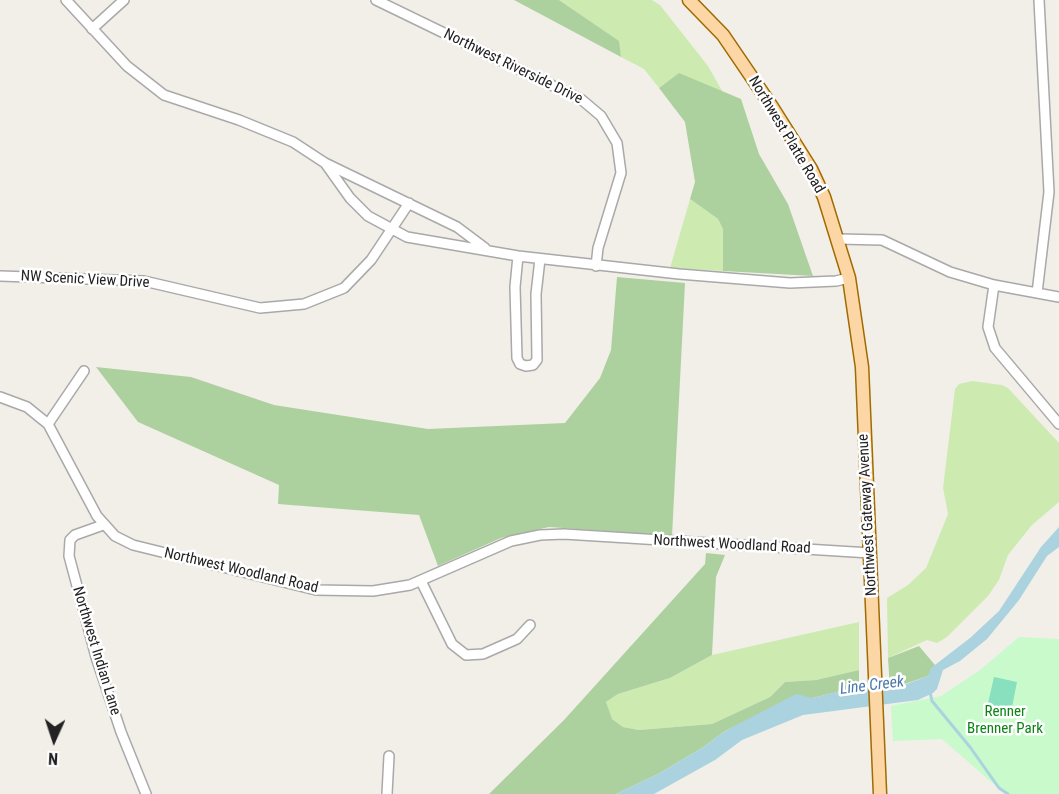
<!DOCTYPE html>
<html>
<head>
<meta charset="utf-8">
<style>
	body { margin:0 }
	#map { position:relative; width:1059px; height:794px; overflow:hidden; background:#f2efe9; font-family:"Roboto Condensed",sans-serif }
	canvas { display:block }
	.north { position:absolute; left:24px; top:710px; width:60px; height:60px; -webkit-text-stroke:4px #fff; paint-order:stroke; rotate:183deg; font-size:16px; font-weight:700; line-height:24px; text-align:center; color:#222 }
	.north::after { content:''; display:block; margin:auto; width:21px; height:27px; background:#222; clip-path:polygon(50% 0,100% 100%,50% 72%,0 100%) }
</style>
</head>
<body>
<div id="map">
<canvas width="1059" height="794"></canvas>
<div class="north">N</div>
</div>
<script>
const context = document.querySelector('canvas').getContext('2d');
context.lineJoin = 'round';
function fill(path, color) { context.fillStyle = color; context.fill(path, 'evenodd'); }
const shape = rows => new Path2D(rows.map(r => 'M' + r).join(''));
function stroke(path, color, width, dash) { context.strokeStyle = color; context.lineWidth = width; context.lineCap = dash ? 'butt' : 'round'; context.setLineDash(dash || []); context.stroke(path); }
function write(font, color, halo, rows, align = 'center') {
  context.font = font + ' "Roboto Condensed",sans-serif'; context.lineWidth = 5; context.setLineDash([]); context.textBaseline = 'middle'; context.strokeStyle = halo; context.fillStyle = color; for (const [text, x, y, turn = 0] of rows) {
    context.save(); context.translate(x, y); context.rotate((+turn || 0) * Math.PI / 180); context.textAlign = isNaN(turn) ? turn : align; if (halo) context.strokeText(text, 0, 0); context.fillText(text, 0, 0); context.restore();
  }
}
fill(shape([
	[559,0,652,0,660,5,708,66,724,94,679,74,659,88,644,69,621,57,618,41],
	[690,199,718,219,723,229,723,271,670,268],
	[972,381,1002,385,1008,388,1059,443,1059,502,1032,525,1008,555,999,580,988,596,947,637,937,643,927,640,888,658,887,598,908,585,926,568,948,514,943,488,955,389,959,384],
	[859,622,859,670,816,680,785,682,770,697,712,724,639,730,623,727,612,719,608,711,606,702,618,694,670,678,712,655]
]), '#cdebb0');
fill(shape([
	[514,0,559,0,619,41,621,57],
	[679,73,741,99,759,154,788,204,813,276,723,271,723,229,718,219,690,199,695,182,685,122,659,88],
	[617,277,685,283,672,536,549,527,501,538,438,566,419,515,278,504,279,485,138,422,96,367,191,377,274,405,428,429,565,423,600,378,611,350],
	[706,553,725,555,716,577,712,655,670,678,618,694,606,702,612,719,623,727,639,730,712,724,770,697,785,682,816,680,859,670,859,687,812,698,760,714,725,731,702,748,658,774,616,794,489,794,564,720,705,564],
	[919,646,935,665,928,676,890,689,888,658]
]), '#add19e');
fill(shape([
	[1019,637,1059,639,1059,794,1005,794,942,739,893,741,891,706,941,696,980,670]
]), '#c8facc');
fill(shape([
	[994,677,1017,682,1010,717,986,712]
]), '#88e0be');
fill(shape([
	[1059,527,1059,547,1047,556,1019,600,987,639,960,661,943,670,937,689,933,693,918,700,803,715,742,740,715,760,654,794,616,794,658,774,702,748,725,731,796,694,812,698,857,687,893,689,928,676,931,668,970,638,999,611,1041,547]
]), '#aad3df');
stroke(shape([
	[930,692,932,701,970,747,999,788,1008,794]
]), '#aad3df', 3);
const minor = shape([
	[66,0,127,66,164,95,239,120,293,142,325,163,457,227,485,248],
	[376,0,582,100,601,116,617,143,621,173,598,248,596,266],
	[92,29,124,0],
	[325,163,350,198,368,216,407,237,518,256,679,274,790,283,836,281,849,278],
	[839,239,882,240,950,272,994,285,1059,297],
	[518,256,515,287,517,358,520,364,526,366,533,365,537,360,536,294,540,259],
	[0,276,144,281,260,308,304,304,344,288,371,260,409,203],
	[994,285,988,327,995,348,1059,424],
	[1037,293,1049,192,1039,0],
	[0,397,27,407,48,424,97,516,115,536,133,545,316,590,373,591,410,585,511,541,540,535,564,534,870,553],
	[48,424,84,371],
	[103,525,75,535,70,540,69,556,96,657,121,732,146,794],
	[421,581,452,644,466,655,483,654,517,639,530,625],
	[387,794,389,756]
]);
const major = shape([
	[689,0,723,35,772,107,811,169,824,197,849,278,862,367,880,794]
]);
stroke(minor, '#a9a9a9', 12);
stroke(major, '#a06b00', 15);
stroke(minor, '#fff', 9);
stroke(major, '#fcd6a4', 12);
write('15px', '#222', '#fff', [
	["Northwest Riverside Drive",513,67,26],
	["Northwest Platte Road",786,135,59],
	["NW Scenic View Drive",85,280,3],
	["Northwest Gateway Avenue",868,515,-93],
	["Northwest Woodland Road",732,545,3],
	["Northwest Woodland Road",241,571,13],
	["Northwest Indian Lane",96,651,73]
]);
write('15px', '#0c8416', '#fff', [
	["Renner",1005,712],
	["Brenner Park",1005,729]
]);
write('italic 16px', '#4a7aab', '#fff', [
	["Line Creek",872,686,-7]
]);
</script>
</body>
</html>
